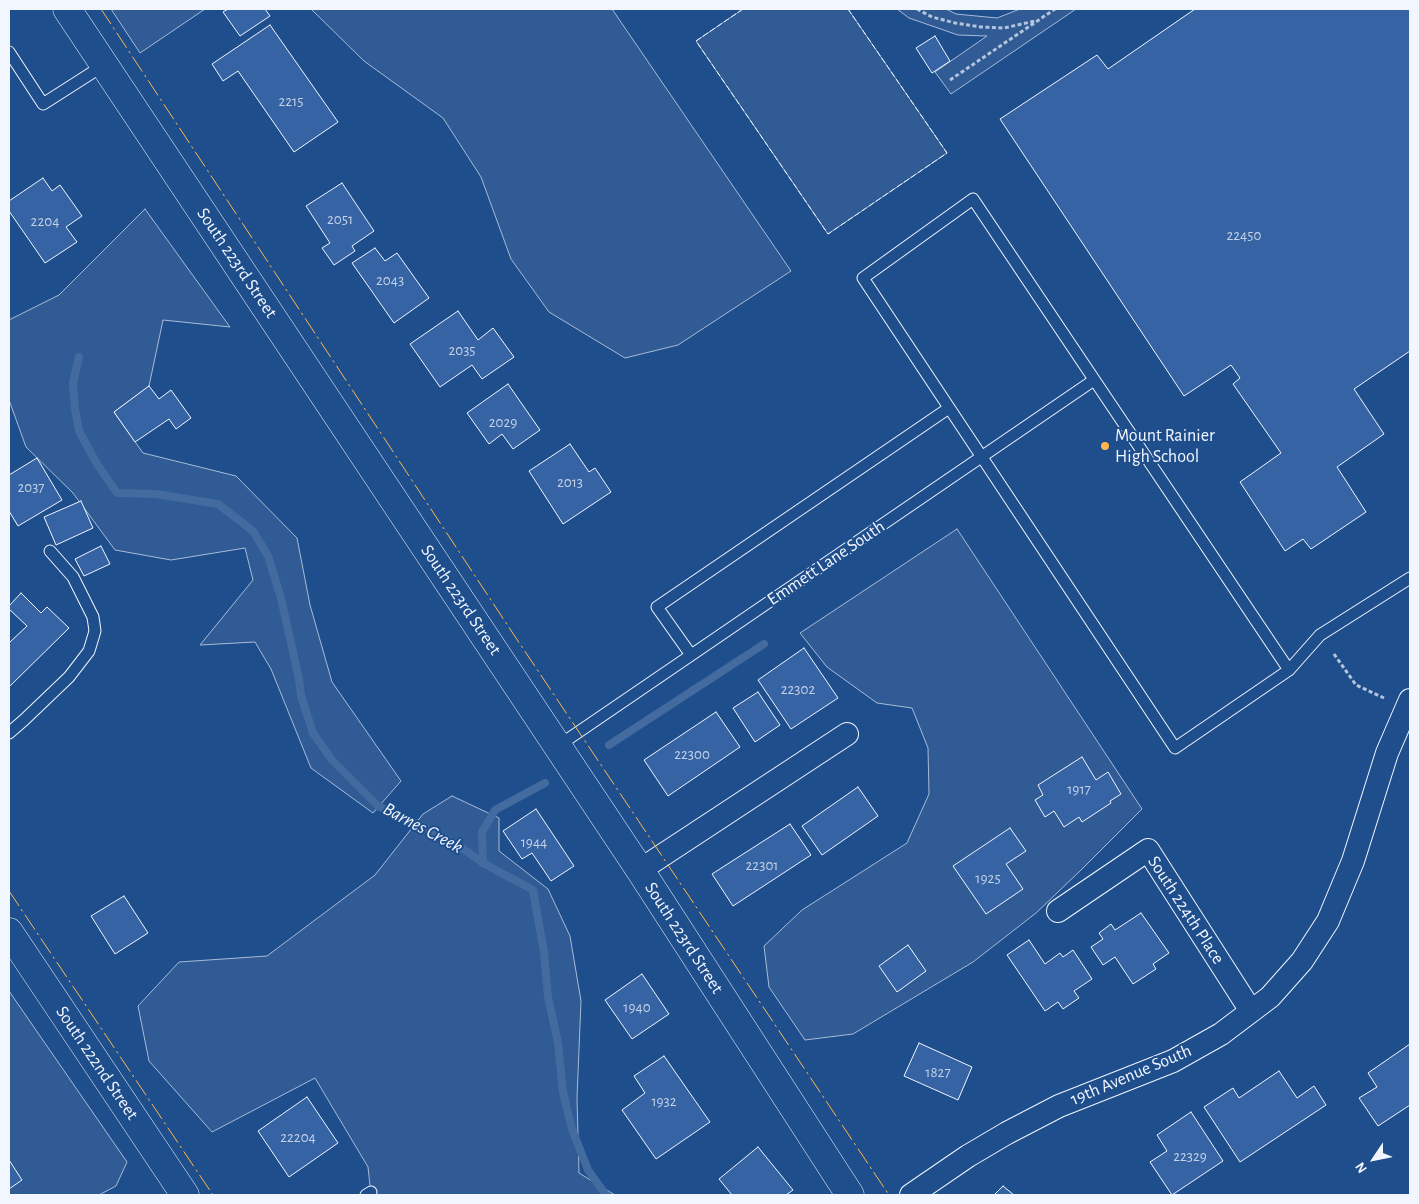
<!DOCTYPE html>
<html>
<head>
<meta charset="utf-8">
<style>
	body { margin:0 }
	#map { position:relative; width:1419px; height:1204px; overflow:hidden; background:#1f4e8c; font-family:"Alegreya Sans",sans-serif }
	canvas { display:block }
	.frame { position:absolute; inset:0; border:10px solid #f2f6ff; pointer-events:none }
	.north { position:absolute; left:1349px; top:1134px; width:50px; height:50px; -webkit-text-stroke:4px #1f4e8c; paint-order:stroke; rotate:236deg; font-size:14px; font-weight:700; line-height:20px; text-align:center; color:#f2f6ff }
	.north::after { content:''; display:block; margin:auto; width:18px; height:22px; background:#f2f6ff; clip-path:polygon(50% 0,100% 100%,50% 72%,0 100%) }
</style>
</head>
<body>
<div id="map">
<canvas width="1419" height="1204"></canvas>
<div class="frame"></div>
<div class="north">N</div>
</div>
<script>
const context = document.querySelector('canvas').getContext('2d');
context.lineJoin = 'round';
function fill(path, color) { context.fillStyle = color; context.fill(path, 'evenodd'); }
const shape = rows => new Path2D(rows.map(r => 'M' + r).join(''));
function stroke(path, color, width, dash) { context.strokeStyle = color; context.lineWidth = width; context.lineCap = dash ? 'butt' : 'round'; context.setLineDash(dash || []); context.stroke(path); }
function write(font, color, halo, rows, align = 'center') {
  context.font = font + ' "Alegreya Sans",sans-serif'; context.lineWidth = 4; context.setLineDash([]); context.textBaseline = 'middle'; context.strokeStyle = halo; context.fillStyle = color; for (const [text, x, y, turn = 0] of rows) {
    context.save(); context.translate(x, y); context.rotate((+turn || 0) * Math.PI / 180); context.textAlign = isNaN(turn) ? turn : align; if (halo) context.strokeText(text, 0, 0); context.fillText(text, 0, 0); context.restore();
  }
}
const built = shape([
	[111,9,205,9,140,53,111,9],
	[311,9,612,9,791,271,678,345,625,358,549,312,511,259,481,177,443,118,364,61,311,9],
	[743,9,848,9,947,153,828,234,696,41,743,9],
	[897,9,946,9,956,14,997,18,1020,9,1076,9,951,94,935,72,987,36,958,35,909,18,897,9],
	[145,209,230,327,163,320,149,386,114,412,143,453,236,476,297,538,310,605,332,682,401,781,373,813,311,768,271,669,255,642,200,645,253,580,245,548,171,560,115,550,73,493,26,447,9,400,9,320,59,295,145,209],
	[957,529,1142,809,1081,870,1036,913,973,962,853,1034,805,1040,769,987,764,946,802,910,907,843,929,794,928,748,912,708,877,703,827,667,800,633,957,529],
	[452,796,499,818,499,851,548,889,570,936,581,1001,577,1098,579,1173,615,1195,371,1195,368,1167,315,1078,212,1132,149,1061,138,1006,179,962,267,956,375,875,423,814,452,796],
	[9,991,127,1162,116,1186,99,1195,9,1195,9,991]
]);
fill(built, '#305b95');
stroke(built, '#a8bbd7', 1);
stroke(shape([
	[79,357,73,383,75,409,79,431,97,464,117,493,156,494,218,504,253,531,268,556,281,598,299,679,301,696,313,733,332,760,378,806,434,832,462,848,483,863,533,890,544,953,548,997,558,1043,563,1092,572,1129,588,1170,606,1195],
	[609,745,764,644],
	[483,863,482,832,495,810,545,783]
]), '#446ba0', 8);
const building = shape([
	[228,9,265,9,270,16,240,36,223,12,228,9],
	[1195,9,1409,9,1410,11,1410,351,1354,389,1384,434,1337,467,1366,512,1311,549,1303,539,1285,551,1240,482,1281,453,1233,384,1240,378,1231,365,1184,396,1000,119,1097,55,1108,69,1195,9],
	[270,25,338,122,294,152,238,71,223,81,212,64,270,25],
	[935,36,950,61,932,73,916,48,935,36],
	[43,178,52,191,60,185,82,216,66,227,77,242,45,263,9,211,9,201,43,178],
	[342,183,374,231,352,246,355,251,334,265,322,248,330,243,306,206,342,183],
	[375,248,385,261,397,253,429,298,394,323,352,263,375,248],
	[458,311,478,340,493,328,514,357,482,379,472,365,440,387,410,344,458,311],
	[508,384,540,430,513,449,502,434,489,444,467,413,508,384],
	[149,386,159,399,171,390,191,418,176,429,169,419,135,442,114,412,149,386],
	[570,444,589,472,595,468,611,492,563,524,529,471,570,444],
	[37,458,62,500,18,526,9,511,9,475,37,458],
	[81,501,93,528,56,545,44,517,81,501],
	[101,546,110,564,84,576,75,559,101,546],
	[21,593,41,613,47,607,69,628,9,687,9,643,27,626,9,609,9,606,21,593],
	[804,648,838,698,791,729,758,680,804,648],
	[758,692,780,725,755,742,733,708,758,692],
	[716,712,740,747,668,796,644,760,716,712],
	[1082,757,1096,780,1108,772,1121,794,1110,801,1111,803,1082,822,1079,817,1064,827,1054,811,1045,817,1035,800,1043,795,1038,785,1082,757],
	[858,787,878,816,822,855,802,826,858,787],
	[536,809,574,866,551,881,532,853,522,859,503,831,536,809],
	[790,824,811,855,733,906,712,874,790,824],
	[1010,828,1026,851,1006,864,1023,889,986,914,953,866,1010,828],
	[124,896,148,933,115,954,91,916,124,896],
	[1141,913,1169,953,1153,964,1156,969,1133,984,1115,957,1103,965,1091,947,1103,939,1099,933,1111,924,1115,930,1141,913],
	[1029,940,1045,964,1060,953,1063,957,1073,950,1092,979,1074,991,1079,998,1063,1009,1058,1002,1045,1011,1007,955,1029,940],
	[908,945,926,971,897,992,879,966,908,945],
	[642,974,669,1014,632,1039,605,1000,642,974],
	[919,1043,972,1067,958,1100,904,1076,919,1043],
	[1410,1044,1410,1105,1378,1126,1359,1098,1377,1087,1368,1073,1410,1044],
	[664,1056,710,1122,656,1159,622,1110,645,1093,634,1076,664,1056],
	[1279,1071,1297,1098,1314,1086,1326,1105,1240,1162,1204,1107,1233,1088,1239,1098,1279,1071],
	[307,1097,338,1143,289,1177,258,1131,307,1097],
	[1191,1112,1223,1161,1172,1195,1150,1162,1167,1151,1157,1135,1191,1112],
	[758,1147,793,1190,786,1195,732,1195,719,1179,758,1147],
	[9,1160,22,1180,9,1189,9,1160],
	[1003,1186,1014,1195,994,1195,1003,1186]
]);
fill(building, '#3563a3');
stroke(building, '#f2f6ff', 1);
const service = shape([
	[9,52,43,104,104,65],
	[691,655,657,607,949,408],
	[1289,670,973,199,863,278,1175,748,1289,670,1320,635,1410,578],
	[9,733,24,720,69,677,89,651,95,631,93,617,73,577,50,551],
	[558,746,1094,380],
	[366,1195,371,1192]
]);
const minor = shape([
	[640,870,847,734],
	[1058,911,1148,850,1251,1011],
	[911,1195,968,1156,1007,1133,1059,1106,1173,1061,1221,1034,1270,997,1302,961,1328,921,1353,861,1387,753,1410,700]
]);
const tertiary = shape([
	[67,9,640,870,850,1195],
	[9,932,185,1195]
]);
stroke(service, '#f2f6ff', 13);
stroke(minor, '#f2f6ff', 24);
stroke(tertiary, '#f2f6ff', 29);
stroke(shape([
	[917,9,932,17,955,23,981,27,1004,28,1035,21],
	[950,80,1055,9],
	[1334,654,1356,685,1384,698]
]), '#b3c4dc', 3, [4, 2.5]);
stroke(service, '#1f4e8c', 11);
stroke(minor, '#1f4e8c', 22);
stroke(tertiary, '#1f4e8c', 28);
stroke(shape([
	[743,9,696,41,828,234,947,153,848,9]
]), '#f2f6ff', 1, [6, 2.5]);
stroke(shape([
	[101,9,514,635,889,1195],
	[9,891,213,1195]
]), '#ffb74d', 1, [18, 4, 2.5, 4]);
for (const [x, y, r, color] of [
	[1105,446,5,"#ffb74d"]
]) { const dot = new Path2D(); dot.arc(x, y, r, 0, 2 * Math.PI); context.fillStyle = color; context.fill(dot); stroke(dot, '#1f4e8c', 2); }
write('15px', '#c3d1e8', null, [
	["2215",291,101],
	["2051",340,219],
	["2204",45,221],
	["22450",1244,235],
	["2043",390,280],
	["2035",462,350],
	["2029",503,422],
	["2013",570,482],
	["2037",31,487],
	["22302",798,689],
	["22300",692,754],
	["1917",1079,789],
	["1944",534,842],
	["22301",762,865],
	["1925",988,878],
	["1940",637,1007],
	["1827",938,1072],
	["1932",664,1101],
	["22204",298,1137],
	["22329",1190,1156]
]);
write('18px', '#f2f6ff', '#1f4e8c', [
	["South 223rd Street",237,263,56],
	["Emmett Lane South",826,563,-34],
	["South 223rd Street",461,600,56],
	["South 224th Place",1186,910,57],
	["South 223rd Street",684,938,57],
	["South 222nd Street",97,1063,56],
	["19th Avenue South",1131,1075,-23]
]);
write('18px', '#f2f6ff', '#1f4e8c', [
	["Mount Rainier",1115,436],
	["High School",1115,457]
], 'left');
write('italic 19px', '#f2f6ff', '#1f4e8c', [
	["Barnes Creek",423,828,28]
]);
</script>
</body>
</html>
